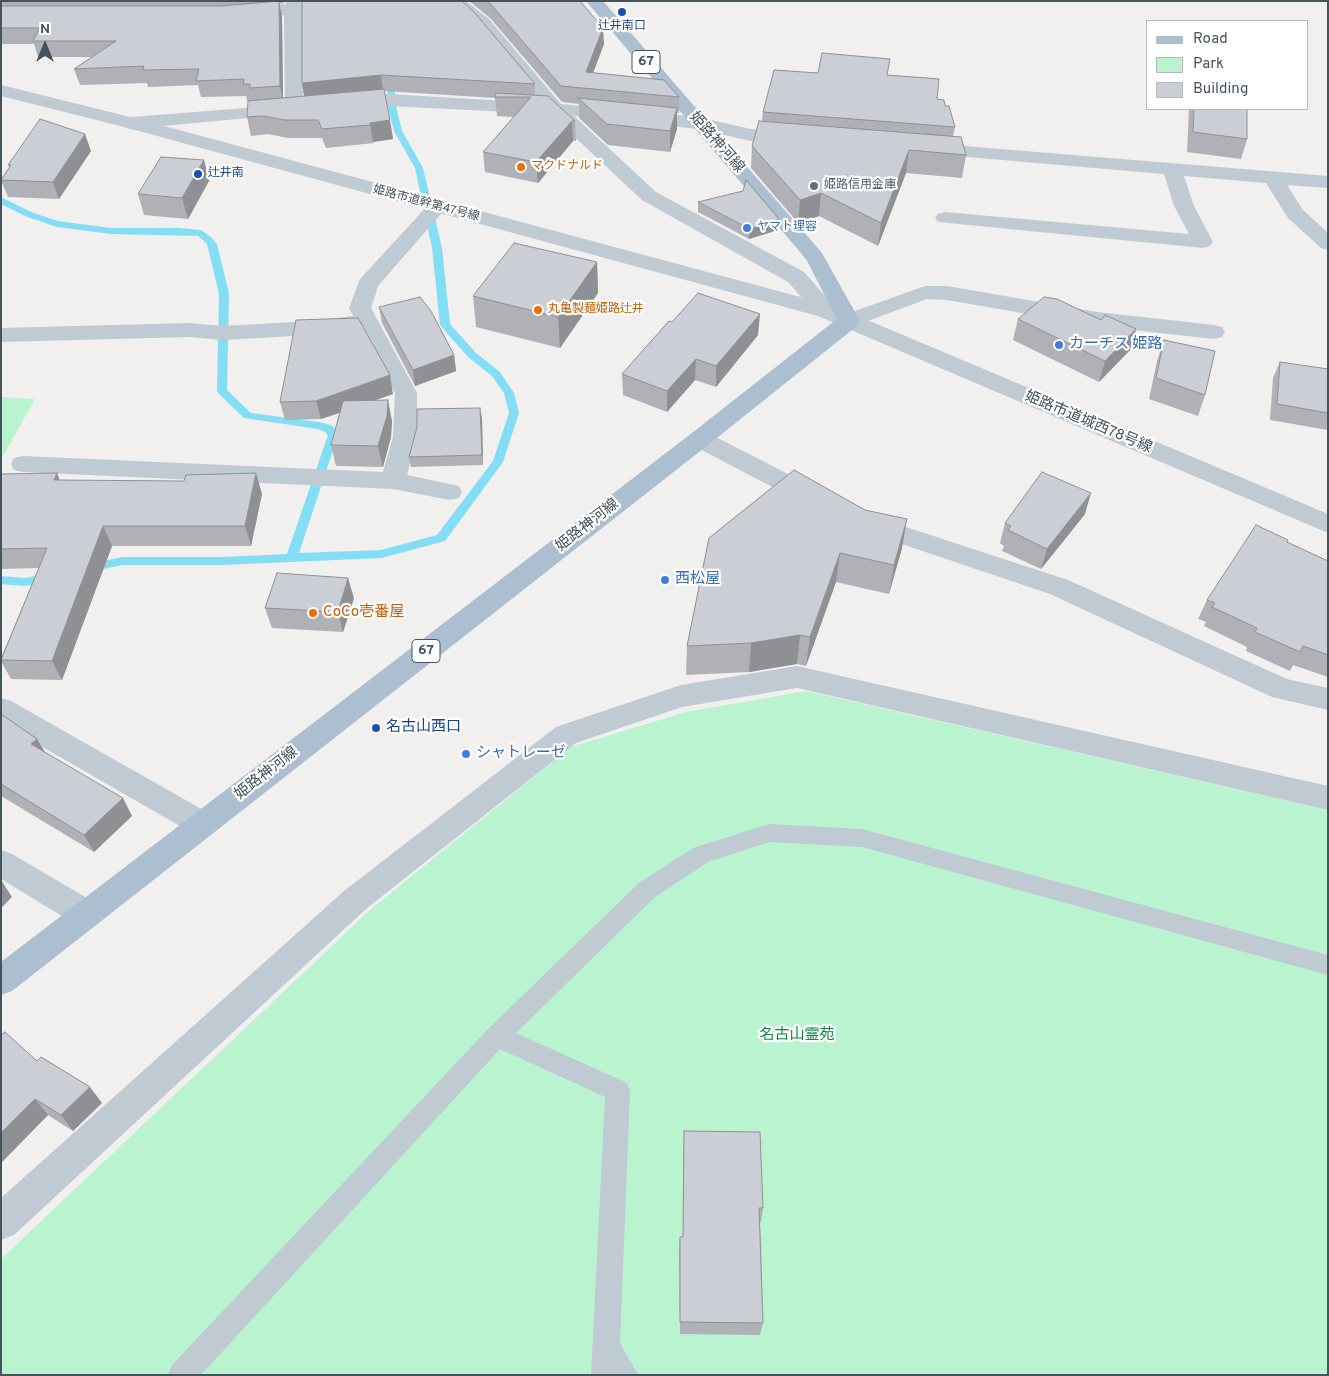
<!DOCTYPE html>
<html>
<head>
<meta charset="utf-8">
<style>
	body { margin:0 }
	#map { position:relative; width:1329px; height:1376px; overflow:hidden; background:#f2efef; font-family:Overpass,sans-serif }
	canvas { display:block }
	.frame { position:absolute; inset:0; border:2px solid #45535f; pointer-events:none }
	.legend { position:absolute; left:1146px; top:20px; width:162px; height:90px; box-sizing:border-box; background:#fff; border:1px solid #b5babf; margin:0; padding:6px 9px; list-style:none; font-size:15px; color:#45535f }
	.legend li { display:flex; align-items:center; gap:10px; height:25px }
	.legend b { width:25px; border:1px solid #b5babf }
	.north { position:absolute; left:20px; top:20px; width:50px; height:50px; -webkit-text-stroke:4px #fff; paint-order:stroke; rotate:0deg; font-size:14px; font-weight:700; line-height:20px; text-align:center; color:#45535f }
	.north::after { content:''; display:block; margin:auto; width:18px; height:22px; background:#45535f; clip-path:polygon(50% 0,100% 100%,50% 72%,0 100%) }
</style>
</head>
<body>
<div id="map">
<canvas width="1329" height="1376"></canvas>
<div class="frame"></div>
<ul class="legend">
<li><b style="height:6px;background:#acbfd1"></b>Road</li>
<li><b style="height:14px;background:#baf3d0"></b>Park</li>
<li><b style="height:14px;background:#cbced4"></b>Building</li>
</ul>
<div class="north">N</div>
</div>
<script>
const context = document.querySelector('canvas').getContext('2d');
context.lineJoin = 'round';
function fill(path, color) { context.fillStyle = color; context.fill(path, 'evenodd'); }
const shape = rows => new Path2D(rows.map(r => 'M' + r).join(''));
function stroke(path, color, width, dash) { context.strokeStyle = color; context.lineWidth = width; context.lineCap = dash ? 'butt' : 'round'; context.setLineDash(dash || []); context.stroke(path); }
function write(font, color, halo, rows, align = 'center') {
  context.font = font + ' Overpass,"Noto Sans JP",sans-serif'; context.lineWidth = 4.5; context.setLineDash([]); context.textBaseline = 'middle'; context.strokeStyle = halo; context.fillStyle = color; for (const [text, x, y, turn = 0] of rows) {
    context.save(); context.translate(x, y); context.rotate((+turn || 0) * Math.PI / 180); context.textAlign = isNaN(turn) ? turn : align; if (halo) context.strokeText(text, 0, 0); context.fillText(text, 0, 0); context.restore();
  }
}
fill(shape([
	[1,397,35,399,2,458,1,458],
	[806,691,1328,810,1328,1375,1,1375,1,1259,371,909,571,747,686,712]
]), '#baf3d0');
fill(shape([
	[387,73,394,75,396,107,402,131,423,168,442,248,450,324,476,353,500,372,514,393,519,413,503,462,445,541,381,558,222,565,122,565,89,572,85,571,83,568,85,565,122,557,222,557,287,554,328,435,325,432,318,429,244,418,218,393,217,391,219,294,207,244,198,236,111,234,57,227,25,216,1,204,1,197,31,212,58,221,111,228,179,228,201,230,211,237,217,244,229,294,227,390,251,413,319,422,333,426,338,435,299,553,381,550,437,535,493,461,509,413,504,393,492,376,468,357,440,325,432,248,415,168,394,131,388,107,387,73],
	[50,573,54,574,56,577,54,580,25,586,1,584,1,576,25,578,50,573]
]), '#83ddf5');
fill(shape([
	[769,824,862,829,1328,955,1328,975,862,847,769,842,708,862,655,897,516,1033,627,1083,630,1091,620,1343,638,1375,591,1375,605,1097,500,1049,201,1375,168,1375,172,1365,489,1028,639,883,693,848,769,824]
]), '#bfcad3');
fill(shape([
	[286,1,303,1,302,9,303,109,301,113,131,129,124,127,122,123,124,119,131,117,285,105,284,15,243,18,237,17,234,13,237,9,243,8,286,4,286,1],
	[447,1,466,1,489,19,561,104,698,117,751,129,800,134,803,138,800,142,793,144,751,141,698,129,574,116,656,192,804,272,834,306,837,311,834,316,826,318,818,316,788,282,642,200,550,114,388,106,349,110,342,108,340,104,342,100,388,94,540,103,477,27,447,1],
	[928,143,1328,176,1328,188,1287,185,1303,210,1328,233,1328,250,1321,248,1288,218,1266,183,1184,176,1194,206,1213,242,1210,246,1203,248,938,222,935,218,938,214,945,212,1189,234,1174,206,1164,174,921,153,918,149,921,145,928,143],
	[437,201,444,203,447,207,378,286,371,308,417,393,417,437,407,475,459,486,462,492,459,498,450,500,393,489,23,472,14,470,11,464,14,458,23,456,383,472,393,437,395,393,360,329,311,335,223,340,189,337,1,342,1,328,189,323,223,326,311,321,353,316,349,308,360,279,430,203,437,201],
	[925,286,947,286,1097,312,1214,325,1222,327,1225,332,1222,337,1214,339,1097,326,947,300,927,299,849,328,841,326,838,321,841,316,925,286],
	[700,431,708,433,821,491,824,497,821,503,812,506,803,503,692,445,688,439,692,433,700,431],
	[869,515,1068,580,1287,679,1328,688,1328,710,1272,697,1050,594,860,530,857,524,860,518,869,515],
	[797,666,1328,786,1328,810,797,688,682,707,576,743,366,909,14,1235,1,1240,1,1198,344,891,556,727,681,685,797,666],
	[1,698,11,701,212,815,217,824,212,833,202,836,192,833,1,723,1,698],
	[1,850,12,854,97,904,101,914,97,924,86,928,75,924,1,879,1,850]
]), '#bfcad3');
fill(shape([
	[1,85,138,119,834,306,1328,514,1328,533,818,316,124,127,1,96,1,85]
]), '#bfcad3');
fill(shape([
	[586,1,603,1,822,253,860,321,857,326,708,445,12,991,1,995,1,962,692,433,837,319,806,259,586,1]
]), '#acbfd1');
fill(shape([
	[1,1,285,1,284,3,279,4,282,17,283,98,304,96,302,83,302,1,535,84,535,95,575,121,576,141,573,141,538,183,485,172,483,152,514,117,497,116,495,98,384,91,393,139,373,142,374,143,326,148,322,138,288,138,268,134,251,136,247,117,253,101,247,101,246,96,201,97,198,85,148,87,147,83,80,85,74,69,92,57,38,57,34,44,1,44],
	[469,1,580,1,604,44,593,73,679,97,679,113,677,113,677,129,670,152,608,145,579,118,579,104,562,102,490,18],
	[818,73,888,75,937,99,945,106,955,127,953,136,966,155,962,178,906,173,878,246,819,216,798,223,751,168,752,146,762,121,763,112],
	[1189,109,1247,109,1247,139,1241,159,1187,152],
	[91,151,59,199,8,197,1,180,9,167,8,165],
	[204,160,209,181,188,219,144,215,138,194],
	[698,202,778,230,749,239,698,212],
	[597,262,598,293,560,348,476,327,473,296],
	[379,307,454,355,456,371,415,386,382,323],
	[1018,319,1101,320,1136,329,1130,350,1099,382,1013,340],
	[672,322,758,335,716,387,695,380,667,412,623,395,622,374],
	[1164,340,1205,395,1198,416,1149,399,1157,361],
	[1280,362,1328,369,1328,430,1270,420,1273,378],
	[393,394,376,400,392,421,391,437,383,467,336,466,331,445,340,413,321,419,285,420,280,402],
	[482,418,483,465,411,467,409,457],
	[1,474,59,480,262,494,251,546,112,546,62,680,11,679,1,661,1,658,39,568,1,569],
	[1085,514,1041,569,1002,551,1004,546,1000,543,1005,523],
	[709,538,902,548,889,594,836,582,806,666,797,664,749,672,686,675,687,646],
	[1287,543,1328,561,1328,677,1293,665,1290,671,1246,651,1247,647,1204,626,1206,622,1198,619,1207,600],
	[354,598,343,632,272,628,265,608],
	[1,714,44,752,132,816,94,852,1,796],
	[37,1061,102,1103,73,1131,48,1115,1,1163],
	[684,1131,763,1208,761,1222,760,1222,763,1323,760,1335,680,1334,679,1251,680,1237,683,1237]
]), '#afb1b6');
fill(shape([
	[279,1,282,17,283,102,280,86],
	[603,28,604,44,587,89,586,72],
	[381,75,383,91,305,100,302,83],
	[677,108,677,129,670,152,670,131],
	[390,120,393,139,373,142,370,123],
	[572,121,573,141,538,183,536,162],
	[85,134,91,151,59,199,53,182],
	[909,150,906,173,878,246,881,223],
	[204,160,209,181,188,219,182,198],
	[821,193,819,216,798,223,800,200],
	[779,219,778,230,749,239,750,229],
	[597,262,598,293,560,348,558,317],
	[760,314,758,335,716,387,716,366],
	[1136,329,1130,350,1099,382,1105,361],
	[454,355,456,371,415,386,413,370],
	[696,359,695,380,667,412,667,391],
	[390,375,393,394,321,419,316,401],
	[388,400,392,421,391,437,383,467,378,446],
	[480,408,482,418,483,465,482,455],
	[57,473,65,494,54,480],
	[256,473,262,494,251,546,245,526],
	[1091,493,1085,514,1041,569,1047,549],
	[907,519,902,548,889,594,894,565],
	[103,526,112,546,62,680,52,661],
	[840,553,836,582,806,666,810,637],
	[348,578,354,598,343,632,338,612],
	[800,635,797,664,749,672,751,643],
	[37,739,48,757,31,744],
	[123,798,132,816,94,852,84,835],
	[1,880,12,897,1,908],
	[90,1087,102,1103,73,1131,61,1115],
	[35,1099,48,1115,1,1163,1,1133]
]), '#8e9094');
const building = shape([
	[279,1,280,86,250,88,250,84,243,84,244,79,196,81,199,69,143,70,144,66,74,69,116,41,33,41,40,28,1,28,1,6,221,6,279,1],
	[302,1,462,1,474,12,535,84,381,75,302,83,302,1],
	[488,1,580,1,603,28,586,72,664,80,679,97,561,86,488,1],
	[822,53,890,59,887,75,939,79,937,99,944,100,945,106,949,106,955,127,763,112,774,70,818,73,822,53],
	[384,89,390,120,370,123,370,125,322,129,318,120,284,120,264,116,247,117,248,101,384,89],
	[496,93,548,96,575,121,572,121,536,162,483,152,531,97,495,97,496,93],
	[578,98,677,108,670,131,607,124,578,98],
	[1194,109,1247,109,1247,139,1193,132,1194,109],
	[40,119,85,134,53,182,1,180,11,165,8,165,40,119],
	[759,121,961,137,966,155,909,150,881,223,821,193,800,200,752,146,759,121],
	[161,157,204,160,182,198,138,194,161,157],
	[746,180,779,219,750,229,698,202,743,191,746,180],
	[514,243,597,262,558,317,473,296,514,243],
	[698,293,760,314,716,366,696,359,667,391,622,374,669,321,672,322,698,293],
	[420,297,431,311,454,355,413,370,379,307,420,297],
	[1044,297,1057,299,1101,320,1105,315,1136,329,1105,361,1018,319,1044,297],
	[358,318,390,375,316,401,280,402,296,320,358,318],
	[1164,340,1215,351,1205,395,1156,378,1164,340],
	[1280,362,1328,369,1328,413,1277,404,1280,362],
	[388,400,387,416,378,446,331,445,343,401,388,400],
	[480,408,482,455,409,457,417,427,417,409,480,408],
	[794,470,865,510,907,519,894,565,840,553,810,637,800,635,751,643,687,646,709,538,794,470],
	[1042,472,1091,493,1047,549,1008,530,1011,526,1005,523,1042,472],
	[57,473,54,480,184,481,186,475,256,473,245,526,103,526,52,661,1,660,47,548,1,549,1,474,57,473],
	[1256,525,1288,540,1287,542,1328,561,1328,655,1303,646,1300,652,1255,632,1257,628,1212,607,1215,603,1207,600,1256,525],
	[277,573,348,578,338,612,265,608,277,573],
	[1,714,37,739,31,744,123,798,84,835,1,784,1,714],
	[5,1032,37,1061,41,1057,90,1087,61,1115,35,1099,1,1133,1,1035,5,1032],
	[684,1131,760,1132,763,1208,759,1208,763,1323,680,1322,680,1237,683,1237,684,1131]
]);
fill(building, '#cbced4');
stroke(building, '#8e9094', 1);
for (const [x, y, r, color] of [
	[622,12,5,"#1a4fb4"],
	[521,167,5,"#e8710a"],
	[198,174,5,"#1a4fb4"],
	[814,186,5,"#5c6f8a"],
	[747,228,5,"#3f7fe0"],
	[538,310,5,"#e8710a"],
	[1059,345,5,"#3f7fe0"],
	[665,580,5,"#3f7fe0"],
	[313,613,5,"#e8710a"],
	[376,728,5,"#1a4fb4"],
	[466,754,5,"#3f7fe0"]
]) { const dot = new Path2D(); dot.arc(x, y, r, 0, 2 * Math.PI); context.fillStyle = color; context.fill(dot); stroke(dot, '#fff', 2); }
write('12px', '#164399', '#fff', [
	["辻井南口",622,27],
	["辻井南",208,174,"left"]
]);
write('12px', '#c56008', '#fff', [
	["マクドナルド",531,167],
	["丸亀製麺姫路辻井",548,310]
], 'left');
write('12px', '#4e5e75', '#fff', [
	["姫路信用金庫",824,186]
], 'left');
write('12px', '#45535f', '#fff', [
	["姫路市道幹第47号線",426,204,15]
]);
write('12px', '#366cbe', '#fff', [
	["ヤマト理容",757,228]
], 'left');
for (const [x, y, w] of [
	[646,62,28],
	[426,651,28]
]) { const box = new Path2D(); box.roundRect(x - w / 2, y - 11.5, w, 23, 4); context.fillStyle = '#fff'; context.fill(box); stroke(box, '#45535f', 1); }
write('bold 14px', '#45535f', null, [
	["67",646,62],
	["67",426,651]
]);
write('15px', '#45535f', '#fff', [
	["姫路神河線",716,143,49],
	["姫路市道城西78号線",1088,423,23],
	["姫路神河線",588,526,-38],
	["姫路神河線",267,774,-38]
]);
write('15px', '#366cbe', '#fff', [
	["カーチス 姫路",1069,345],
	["西松屋",675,580],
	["シャトレーゼ",476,754]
], 'left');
write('15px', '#c56008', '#fff', [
	["CoCo壱番屋",323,613]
], 'left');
write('15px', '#164399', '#fff', [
	["名古山西口",386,728]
], 'left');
write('15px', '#0e884b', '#fff', [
	["名古山霊苑",797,1036]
]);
</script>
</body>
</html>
